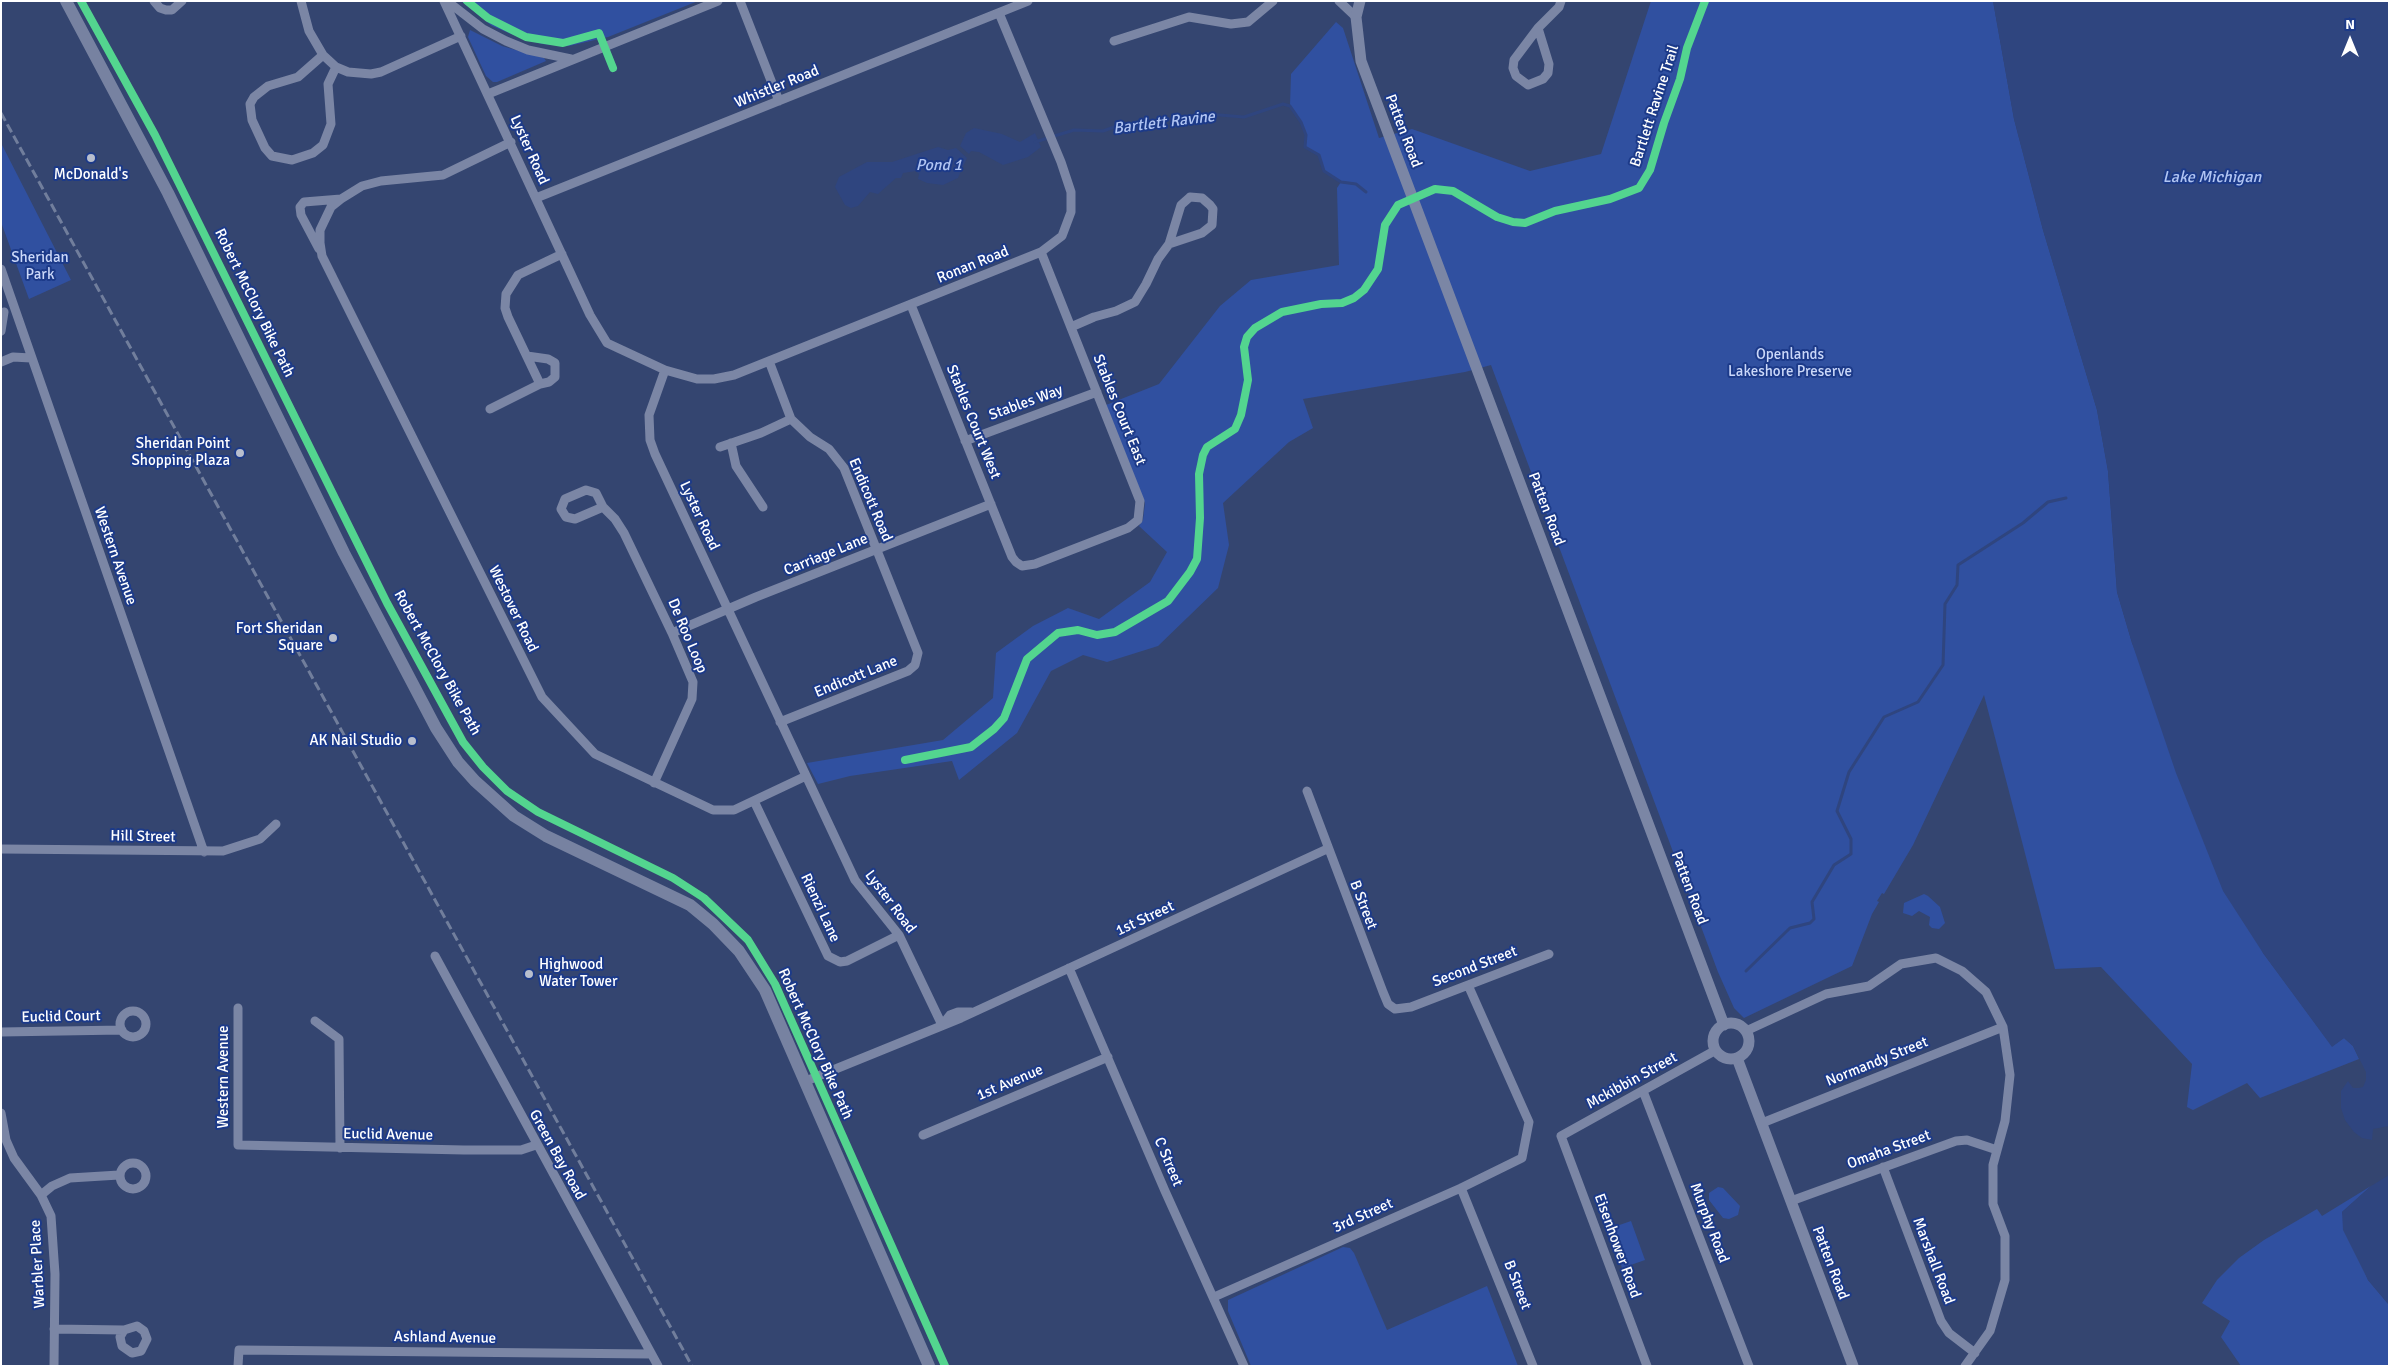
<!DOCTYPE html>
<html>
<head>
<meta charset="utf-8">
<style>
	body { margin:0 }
	#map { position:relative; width:2390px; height:1367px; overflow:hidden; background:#344570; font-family:Signika,sans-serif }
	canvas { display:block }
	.frame { position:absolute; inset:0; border:2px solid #fff; pointer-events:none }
	.north { position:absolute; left:2325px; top:15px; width:50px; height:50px; -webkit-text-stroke:4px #1c3a89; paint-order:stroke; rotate:0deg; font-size:14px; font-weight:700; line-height:20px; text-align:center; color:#fff }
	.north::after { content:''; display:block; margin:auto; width:18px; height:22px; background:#fff; clip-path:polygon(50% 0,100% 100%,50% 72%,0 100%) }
</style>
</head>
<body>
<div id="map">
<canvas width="2390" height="1367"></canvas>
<div class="frame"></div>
<div class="north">N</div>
</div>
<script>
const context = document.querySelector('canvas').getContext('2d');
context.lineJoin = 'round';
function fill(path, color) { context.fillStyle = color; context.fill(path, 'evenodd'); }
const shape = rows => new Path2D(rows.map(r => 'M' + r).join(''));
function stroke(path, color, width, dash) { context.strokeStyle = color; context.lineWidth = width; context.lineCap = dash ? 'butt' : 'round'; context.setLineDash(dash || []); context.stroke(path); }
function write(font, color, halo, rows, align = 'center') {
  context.font = font + ' Signika,sans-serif'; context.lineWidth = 4; context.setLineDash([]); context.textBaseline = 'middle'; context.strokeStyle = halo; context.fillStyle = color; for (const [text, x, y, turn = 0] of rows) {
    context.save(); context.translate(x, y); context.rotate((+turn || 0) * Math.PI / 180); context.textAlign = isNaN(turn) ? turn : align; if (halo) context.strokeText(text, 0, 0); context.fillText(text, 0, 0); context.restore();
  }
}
fill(shape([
	[461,1,698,1,608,37,569,46,542,44,516,36,492,26],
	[1651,1,1993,1,2014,119,2043,230,2097,410,2108,471,2117,592,2132,643,2263,953,2332,1046,2344,1038,2353,1046,2359,1059,2260,1098,2247,1083,2193,1110,2187,1107,2192,1064,2101,967,2055,969,1984,695,1913,845,1884,894,1882,893,1877,901,1879,902,1872,914,1852,966,1744,1018,1734,1008,1718,972,1491,365,1465,372,1303,399,1313,428,1289,442,1223,503,1229,545,1218,588,1158,646,1107,662,1083,655,1051,671,1017,733,959,780,952,761,850,776,818,784,807,763,943,740,993,698,996,653,1033,626,1068,608,1099,619,1150,582,1167,552,1139,526,1143,520,1145,503,1106,405,1159,384,1220,306,1251,280,1339,265,1337,188,1341,182,1324,171,1319,155,1305,147,1306,135,1301,122,1290,106,1291,74,1336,22,1343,28,1379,138,1412,129,1530,171,1601,154],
	[470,30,502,46,544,58,546,61,497,82,493,82,486,76,468,37],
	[1,143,71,280,29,299,1,222],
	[1924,894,1928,896,1940,907,1945,923,1939,929,1932,928,1929,925,1930,917,1919,911,1912,916,1903,913,1904,903],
	[2371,1186,2342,1212,2368,1280,2389,1305,2389,1366,2241,1366,2221,1337,2230,1321,2202,1303,2217,1280,2239,1258,2264,1240,2317,1209,2322,1216],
	[1718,1187,1723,1188,1740,1206,1738,1215,1729,1219,1723,1218,1709,1200,1709,1193],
	[1631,1221,1645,1260,1622,1268,1608,1229],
	[1343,1247,1350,1248,1354,1253,1387,1330,1487,1286,1518,1366,1251,1366,1228,1311,1228,1300]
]), '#3050a0');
fill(shape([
	[1993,1,2389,1,2389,1126,2373,1129,2372,1140,2362,1138,2354,1132,2345,1120,2341,1108,2341,1091,2348,1081,2353,1088,2359,1088,2363,1087,2366,1080,2366,1072,2353,1046,2344,1038,2332,1047,2263,953,2223,891,2176,773,2132,643,2117,592,2108,471,2097,410,2043,230,2014,119],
	[974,128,1002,134,1020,142,1035,133,1041,147,1028,157,1003,165,979,152,971,151,969,154,960,146,966,133],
	[938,147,948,150,956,148,967,158,958,178,943,185,927,183,918,179,919,174,916,171,903,173,901,178,896,178,878,194,870,192,858,206,851,208,845,205,835,187,839,177,867,162,892,162],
	[2389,1175,2389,1305,2368,1280,2343,1230,2342,1212,2371,1186]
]), '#2f457f');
stroke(shape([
	[1035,142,1074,130,1103,131,1117,126,1134,124,1140,127,1162,120,1207,114,1244,117,1283,104,1290,106,1301,122,1306,135,1305,147,1319,155,1324,171,1341,182,1356,184,1366,192],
	[1746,971,1790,928,1810,923,1814,919,1812,902,1834,865,1851,854,1851,839,1837,811,1849,772,1884,717,1918,702,1943,665,1945,604,1957,585,1958,565,2023,523,2048,502,2066,498]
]), '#2f457f', 3);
stroke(shape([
	[154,1,160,8,166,10,172,10,182,1],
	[301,1,309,31,323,55,336,67,348,72,371,74,381,72,461,36],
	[444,1,590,315,607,343,665,370,697,379,714,379,734,375,1041,252,1062,236,1071,212,1071,192,1061,162,999,13],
	[447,1,483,29,506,41,528,50,571,59],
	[740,1,779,101],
	[1339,1,1356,17],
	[1538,28,1549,64,1548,73,1543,79,1528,85,1516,76,1513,68,1514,60,1538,28,1559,7,1561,1],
	[1114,41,1189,17,1231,24,1248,22,1273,1],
	[323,55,298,77,268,86,254,97,250,104,252,120,265,148,272,156,292,160,313,153,323,145,331,124,328,84,336,67],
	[488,94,718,1],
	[511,142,443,175,381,181,362,186,341,199,331,207,320,230,320,243,322,256,542,697,595,754,713,810,734,810,806,776],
	[1190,197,1202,198,1210,205,1213,209,1212,225,1202,233,1169,244,1181,205,1190,197],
	[536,198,1028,1],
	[319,249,301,215,300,207,304,202,341,199],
	[1,269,204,852],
	[911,305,1012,557,1016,562,1022,566,1035,564,1128,528,1138,520,1140,501,1041,252],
	[1071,327,1094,317,1116,311,1135,302,1146,284,1158,259,1169,244],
	[1,331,4,312],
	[527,356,548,359,555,363,555,377,549,382,540,384],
	[769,361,791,419,810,437,829,449,844,468,918,653,915,665,908,671,780,722],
	[1,362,13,357,31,358],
	[665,370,649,415,650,440,655,454,855,880,899,935,942,1025],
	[490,409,540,384,508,317,505,308,506,294,518,275,562,254],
	[965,441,1097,392],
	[731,443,736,466,763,507],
	[720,447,761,433,791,419],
	[603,507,575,519,566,517,561,509,565,499,586,490,596,493,603,507,615,519,624,533,672,633,693,682,692,699,654,783],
	[672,633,756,597,991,504],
	[1307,791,1383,992,1388,1004,1395,1009,1411,1007,1549,954],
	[754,801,828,956,840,962,847,961,899,935],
	[1,849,223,851,260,839,276,824],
	[435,956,658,1366],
	[1069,968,1165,1191,1244,1366],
	[238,1008,238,1145,464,1150,521,1150,536,1145],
	'120 1024a13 13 0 1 1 26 0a13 13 0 1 1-26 0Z',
	[315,1021,339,1039,340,1148],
	[943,1024,950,1015,958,1012,971,1012],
	[1746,1031,1826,994,1869,986,1901,964,1936,958,1962,971,1986,992,2003,1027,2010,1075,2005,1121,1993,1165,1993,1204,2005,1236,2005,1280,1990,1331,1965,1366],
	[1,1032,122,1030],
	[806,1081,961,1018,1327,849],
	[1643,1091,1749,1366],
	[1,1113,6,1140,14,1158,41,1195,51,1216,55,1274,54,1366],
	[1762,1123,2003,1027],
	[923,1135,1108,1057],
	'120 1176a13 13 0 1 1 26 0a13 13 0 1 1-26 0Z',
	[1883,1167,1941,1321,1949,1333,1975,1353],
	[1461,1188,1533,1366],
	[41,1195,52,1186,70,1178,119,1175],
	[1791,1201,1956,1141,1967,1140,1997,1150],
	[1214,1297,1461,1188,1522,1158,1529,1122,1468,985],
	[54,1329,124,1330,137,1326,144,1331,147,1339,141,1351,132,1353,122,1346,120,1337,124,1330],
	[238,1366,239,1350,651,1354],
	[1647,1366,1561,1136,1716,1050]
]), '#7b86a5', 9);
stroke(shape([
	[1360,1,1356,17,1361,61,1724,1025],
	'1713 1041a18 18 0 1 1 36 0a18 18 0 1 1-36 0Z',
	[1737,1058,1853,1366]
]), '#7b86a5', 11);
stroke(shape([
	[66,1,168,193,344,553,436,728,458,762,475,781,514,816,546,836,690,905,713,924,739,951,765,990,929,1366]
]), '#7782a1', 12);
stroke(shape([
	[1,113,692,1366]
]), '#717e9c', 3, [9, 4]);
stroke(shape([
	[81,1,155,135,387,603,463,742,483,767,507,791,538,812,673,878,704,898,748,940,775,984,945,1366],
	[467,1,488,18,526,37,563,43,599,33,613,68],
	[905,760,971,747,994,729,1004,718,1027,659,1058,633,1078,630,1097,635,1115,632,1168,601,1190,572,1197,559,1200,518,1199,474,1203,455,1207,447,1235,429,1241,415,1248,380,1244,347,1247,337,1255,328,1282,312,1321,304,1342,303,1354,298,1364,290,1378,269,1385,225,1398,205,1435,189,1453,191,1497,217,1513,222,1525,223,1555,211,1610,199,1639,188,1650,170,1664,123,1680,79,1687,48,1705,1]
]), '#53d58f', 8);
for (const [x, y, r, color] of [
	[91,158,5,"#b8becd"],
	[240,453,5,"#b8becd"],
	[333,638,5,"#b8becd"],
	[412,741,5,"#b8becd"],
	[529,974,5,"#b8becd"]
]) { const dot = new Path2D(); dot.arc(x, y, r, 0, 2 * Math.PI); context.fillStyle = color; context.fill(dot); stroke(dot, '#1c3a89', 2); }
write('15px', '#fff', '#1c3a89', [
	["Whistler Road",777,87,-22],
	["Bartlett Ravine Trail",1655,106,-72],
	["Patten Road",1403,131,69],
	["Lyster Road",529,150,66],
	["Ronan Road",973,265,-22],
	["Robert McClory Bike Path",254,303,64],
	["Stables Way",1026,403,-20],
	["Stables Court East",1119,410,68],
	["Stables Court West",973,422,68],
	["Endicott Road",870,500,67],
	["Patten Road",1546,509,69],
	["Lyster Road",699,516,65],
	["Carriage Lane",826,555,-22],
	["Western Avenue",115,556,71],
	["Westover Road",513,609,64],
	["De Roo Loop",687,636,67],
	["Robert McClory Bike Path",437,663,61],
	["Endicott Lane",856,677,-22],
	["Hill Street",143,837,1],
	["Patten Road",1689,888,69],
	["Lyster Road",890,902,53],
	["B Street",1363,905,69],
	["Rienzi Lane",820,908,65],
	["1st Street",1145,919,-25],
	["Second Street",1475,967,-21],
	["Euclid Court",61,1017,-1],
	["Robert McClory Bike Path",815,1044,66],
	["Normandy Street",1877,1062,-22],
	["Western Avenue",224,1077,-90],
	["Mckibbin Street",1632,1081,-29],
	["1st Avenue",1010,1083,-23],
	["Euclid Avenue",388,1135,1],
	["Omaha Street",1889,1150,-20],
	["Green Bay Road",557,1155,61],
	["C Street",1168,1162,67],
	["3rd Street",1363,1216,-24],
	["Murphy Road",1709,1223,69],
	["Eisenhower Road",1617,1246,70],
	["Marshall Road",1933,1261,69],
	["Patten Road",1830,1263,69],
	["Warbler Place",38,1264,-93],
	["B Street",1517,1285,69],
	["Ashland Avenue",445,1338,1]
]);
write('15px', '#fff', '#1c3a89', [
	["McDonald's",91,175,"center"],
	["Sheridan Point",230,444],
	["Shopping Plaza",230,461],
	["Fort Sheridan",323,629],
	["Square",323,646],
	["AK Nail Studio",402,741],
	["Highwood",539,965,"left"],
	["Water Tower",539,982,"left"]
], 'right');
write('15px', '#cbd8f9', '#1c3a89', [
	["Sheridan",40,258],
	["Park",40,275],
	["Openlands",1790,355],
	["Lakeshore Preserve",1790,372]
]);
write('italic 16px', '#b1c5f3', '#1c3a89', [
	["Bartlett Ravine",1164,123,-7],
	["Pond 1",939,166],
	["Lake Michigan",2212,178]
]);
</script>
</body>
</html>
